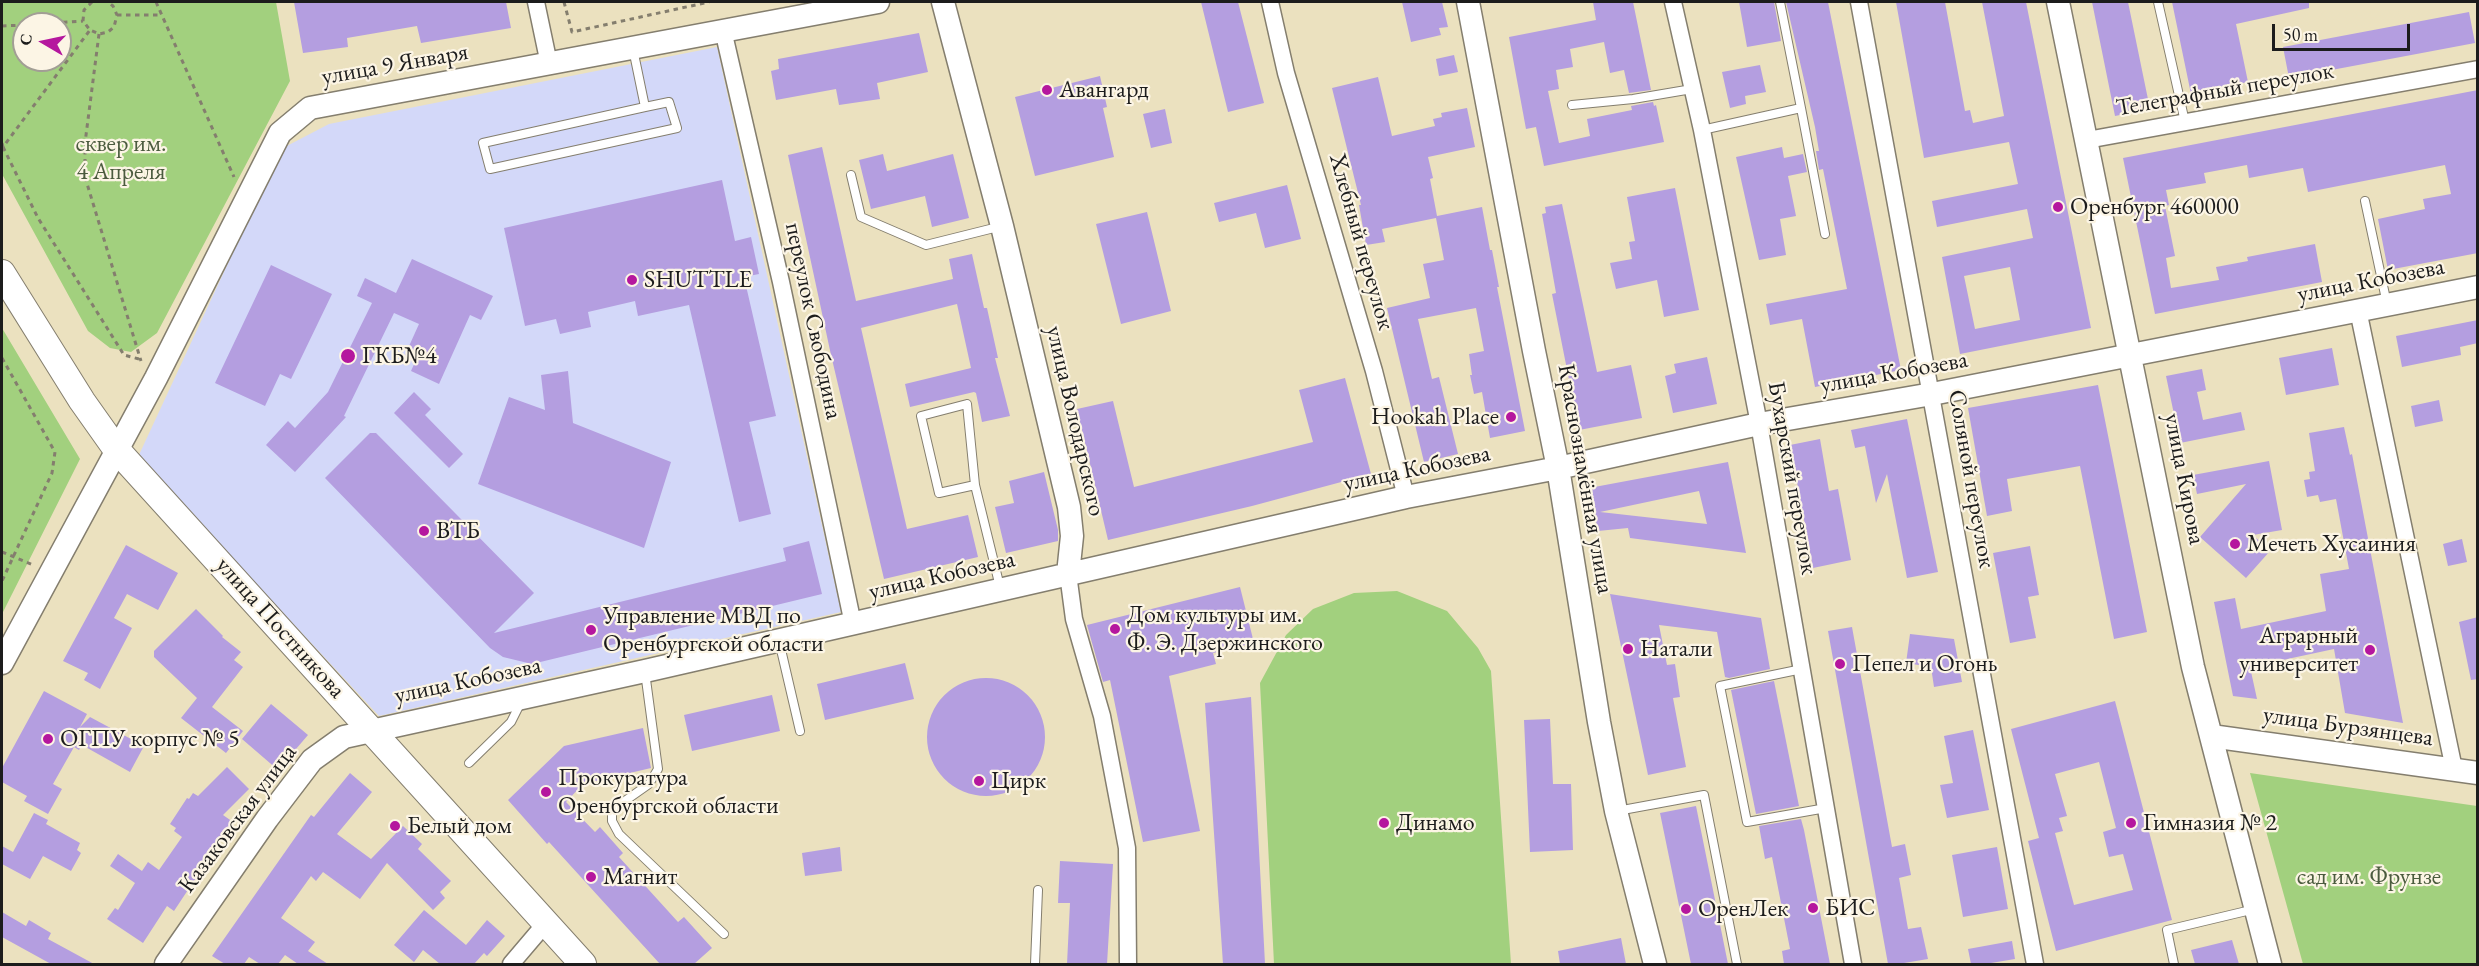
<!DOCTYPE html>
<html>
<head>
<meta charset="utf-8">
<style>
	body { margin:0 }
	#map { position:relative; width:2479px; height:966px; overflow:hidden; background:#ebe1bf; font-family:"EB Garamond",serif }
	canvas { display:block }
	.frame { position:absolute; inset:0; border:3px solid #1c1c1c; pointer-events:none }
	.north { position:absolute; left:12px; top:12px; width:60px; height:60px; box-sizing:border-box; background:#fcf5e5; border:2px solid #a29e95; border-radius:50%; rotate:279deg; font-size:16px; font-weight:700; line-height:24px; text-align:center; color:#1c1c1c }
	.north::after { content:''; display:block; margin:auto; width:21px; height:27px; background:#b5179e; clip-path:polygon(50% 0,100% 100%,50% 72%,0 100%) }
	.scale { position:absolute; left:2272px; top:24px; width:138px; height:27px; box-sizing:border-box; border:3px solid #1c1c1c; border-top:0; padding-left:8px; font-size:18px; line-height:21px; white-space:nowrap; color:#1c1c1c; -webkit-text-stroke:4px #fcf5e5; paint-order:stroke }
</style>
</head>
<body>
<div id="map">
<canvas width="2479" height="966"></canvas>
<div class="frame"></div>
<div class="north">С</div>
<div class="scale">50 m</div>
</div>
<script>
const context = document.querySelector('canvas').getContext('2d');
context.lineJoin = 'round';
function fill(path, color) { context.fillStyle = color; context.fill(path, 'evenodd'); }
const shape = rows => new Path2D(rows.map(r => 'M' + r).join(''));
function stroke(path, color, width, dash) { context.strokeStyle = color; context.lineWidth = width; context.lineCap = dash ? 'butt' : 'round'; context.setLineDash(dash || []); context.stroke(path); }
function write(font, color, halo, rows, align = 'center') {
  context.font = font + ' "EB Garamond",serif'; context.lineWidth = 4.5; context.setLineDash([]); context.textBaseline = 'middle'; context.strokeStyle = halo; context.fillStyle = color; for (const [text, x, y, turn = 0] of rows) {
    context.save(); context.translate(x, y); context.rotate((+turn || 0) * Math.PI / 180); context.textAlign = isNaN(turn) ? turn : align; if (halo) context.strokeText(text, 0, 0); context.fillText(text, 0, 0); context.restore();
  }
}
fill(shape([
	[717,47,841,612,379,716,138,457,281,149,329,124]
]), '#d3d8f9');
fill(shape([
	[2,2,276,2,290,81,157,333,131,352,110,348,88,331,2,174],
	[24,24,60,24,60,60,24,60],
	[2,328,80,459,2,614],
	[1397,591,1447,611,1478,648,1491,671,1511,964,1274,964,1260,683,1286,635,1313,609,1354,593],
	[2250,773,2477,806,2477,964,2303,964]
]), '#a2d07e');
fill(shape([
	[294,2,506,2,511,28,421,43,417,26,347,38,348,47,303,53],
	[1201,2,1238,2,1264,103,1228,112],
	[1402,2,1442,2,1448,27,1439,28,1441,35,1411,42],
	[1593,2,1633,2,1651,90,1629,93,1624,70,1610,73,1604,42,1570,49,1573,67,1556,70,1559,89,1548,91,1559,143,1590,136,1587,119,1632,110,1631,106,1653,102,1654,106,1656,105,1664,142,1544,166,1536,127,1526,129,1509,37,1596,20],
	[1739,2,1774,2,1781,41,1747,47],
	[1786,2,1828,2,1901,370,1815,387,1802,319,1770,325,1766,304,1847,289,1823,169,1819,170,1816,151,1819,151,1815,127],
	[1896,2,1945,2,1965,111,1970,110,1973,123,2004,116,1982,2,2026,2,2091,328,1960,354,1942,257,2033,238,2027,209,1937,227,1932,201,2018,184,2009,142,1924,158],
	[2010,267,2020,320,1975,329,1964,276],
	[2092,2,2128,2,2150,109,2115,116],
	[2172,2,2309,2,2309,8,2236,24,2248,82,2191,94],
	[2469,12,2475,43,2289,78,2283,47],
	[919,33,928,72,877,83,880,99,839,105,836,89,776,100,771,71,779,69,778,59],
	[1454,55,1458,72,1439,76,1436,59],
	[1760,65,1766,92,1745,96,1746,104,1730,108,1722,72],
	[1100,76,1107,107,1103,108,1114,157,1035,176,1015,97],
	[1378,77,1392,136,1435,126,1433,119,1442,117,1441,113,1467,108,1475,147,1428,157,1433,178,1430,179,1437,216,1482,207,1490,250,1492,250,1499,287,1497,287,1525,431,1490,438,1482,392,1474,394,1470,375,1472,375,1469,354,1484,351,1476,308,1418,319,1432,379,1439,377,1458,454,1424,462,1387,308,1430,298,1423,264,1444,260,1436,218,1382,229,1385,242,1366,245,1359,205,1361,205,1332,88],
	[2478,90,2478,253,2388,270,2378,219,2425,209,2423,199,2451,194,2445,165,2308,192,2303,168,2249,178,2247,165,2204,173,2206,183,2166,190,2169,205,2165,206,2175,256,2166,258,2171,288,2219,280,2216,267,2248,261,2247,257,2315,244,2322,282,2155,314,2123,158],
	[1165,109,1172,143,1151,148,1143,114],
	[822,147,856,301,953,279,949,259,972,254,984,308,987,308,998,358,995,358,1010,416,982,422,976,393,974,392,910,407,905,384,971,368,957,304,861,328,907,529,968,515,978,557,884,579,831,355,788,155],
	[1782,147,1784,158,1803,154,1807,172,1788,176,1796,216,1780,219,1786,255,1759,260,1736,157],
	[883,154,887,171,953,154,969,218,932,227,925,196,871,209,859,160],
	[722,180,735,241,751,237,759,274,744,277,776,416,749,422,771,514,739,522,689,305,638,316,635,301,588,312,591,327,560,334,556,319,525,326,504,228],
	[1287,185,1301,239,1265,248,1256,213,1219,222,1214,203],
	[1675,188,1699,310,1664,317,1657,280,1616,289,1610,263,1632,259,1629,242,1635,241,1627,197],
	[1562,204,1597,372,1631,365,1642,418,1579,430,1552,294,1556,293,1542,214,1546,213,1545,207],
	[1147,212,1171,311,1121,324,1096,224],
	[412,259,493,296,481,320,470,315,439,384,411,371,416,360,405,355,419,324,394,313,344,416,346,417,295,472,266,445,288,421,295,428,328,392,372,303,357,296,365,278,396,293],
	[271,265,332,294,291,379,280,374,265,406,215,383],
	[2478,320,2478,343,2460,347,2461,355,2402,367,2396,336],
	[2332,348,2339,385,2286,395,2279,358],
	[1707,357,1717,404,1673,413,1665,376,1676,373,1674,364],
	[2202,369,2206,390,2197,392,2203,420,2241,412,2245,430,2180,443,2166,376],
	[568,371,573,423,671,462,644,548,478,484,509,397,545,410,541,375],
	[1345,378,1371,474,1252,506,1108,540,1077,409,1113,401,1134,487,1313,442,1299,390],
	[2098,385,2147,632,2114,639,2080,466,2007,479,2012,511,1987,516,1968,408],
	[414,392,431,409,425,415,463,454,449,468,394,413],
	[2439,400,2443,421,2415,427,2411,406],
	[1907,419,1938,572,1907,578,1887,474,1876,503,1865,446,1855,448,1851,430],
	[2344,427,2350,455,2352,454,2403,723,2345,713,2334,649,2250,667,2257,699,2233,696,2214,602,2235,598,2241,629,2326,611,2320,574,2349,569,2336,499,2320,502,2318,495,2307,497,2304,480,2310,479,2309,472,2315,471,2309,433],
	[370,433,376,433,534,593,494,633,786,561,783,548,809,541,822,594,532,664,503,657,490,648,325,478],
	[1820,439,1829,491,1838,489,1851,560,1813,568,1790,445],
	[2269,461,2282,530,2253,535,2270,551,2246,578,2200,537,2246,484,2197,494,2193,475],
	[1728,462,1746,553,1630,538,1628,528,1598,531,1589,488],
	[1699,491,1707,524,1600,512],
	[1044,472,1058,530,1058,541,1006,553,995,507,1014,503,1009,481],
	[2462,539,2467,562,2448,566,2443,544],
	[126,545,178,573,158,610,127,594,114,618,132,628,100,689,84,680,88,673,63,661],
	[2030,546,2039,595,2028,597,2036,638,2010,643,1993,553],
	[1240,587,1254,643,1213,653,1216,664,1169,676,1200,831,1143,842,1110,680,1103,682,1087,625],
	[1610,594,1761,618,1770,669,1729,678,1725,677,1717,632,1659,625,1667,665,1675,664,1680,697,1673,698,1686,767,1648,775],
	[196,609,223,636,222,637,241,652,234,660,243,667,212,707,243,731,226,753,181,718,197,698,154,657,154,651],
	[2478,617,2478,679,2471,680,2459,622],
	[1852,627,1892,847,1905,844,1911,875,1899,878,1908,929,1921,927,1928,959,1898,964,1888,964,1828,631],
	[1910,634,1954,639,1962,682,1934,687,1931,667,1906,663],
	[905,663,914,699,825,720,817,684],
	'927 737a59 59 0 1 1 118 0a59 59 0 1 1-118 0Z',
	[1774,681,1799,806,1756,814,1731,690],
	[44,691,87,714,80,727,90,717,144,746,130,772,82,745,79,750,74,747,53,784,62,789,48,814,24,801,27,796,2,782,2,768],
	[772,695,780,731,692,751,684,715],
	[1251,697,1265,964,1223,964,1205,703],
	[2115,701,2172,920,2056,951,2028,841,2039,838,2011,729],
	[2099,762,2116,828,2103,832,2109,857,2123,854,2133,890,2074,905,2055,833,2063,831,2059,818,2067,816,2055,774],
	[271,704,308,735,278,770,242,739],
	[1550,719,1553,784,1571,784,1573,850,1530,852,1524,720],
	[643,728,651,768,583,784,566,802,595,832,600,827,623,853,619,857,678,922,684,917,712,948,694,964,660,964,549,842,547,844,508,800,564,746],
	[1973,730,1989,810,1947,818,1940,785,1953,783,1944,736],
	[227,767,249,789,223,815,233,822,174,911,167,906,143,943,107,919,115,908,118,910,135,883,110,866,118,854,142,871,148,862,159,870,182,837,174,831,176,828,170,824,187,798,189,799,193,793,198,796],
	[350,773,372,792,337,834,371,859,403,826,422,844,418,849,451,881,440,892,445,898,433,910,387,863,360,899,323,872,316,881,311,876,281,918,315,942,308,951,328,964,298,964,285,955,278,964,260,964,249,957,244,964,225,964,212,956,311,815,314,817],
	[1696,806,1728,964,1691,964,1660,813],
	[34,813,48,820,46,824,80,843,77,850,81,853,71,871,43,856,30,879,2,864,2,846,13,852],
	[1801,819,1804,830,1830,964,1784,964,1782,951,1790,949,1772,857,1765,859,1759,826],
	[840,847,842,871,805,876,802,853],
	[1997,847,2008,909,1963,917,1952,855],
	[1060,861,1113,864,1107,964,1067,964,1070,903,1058,903],
	[424,910,466,945,487,920,505,936,487,956,484,953,474,964,440,964,423,950,414,962,394,945],
	[2,912,26,926,29,920,51,933,48,939,94,964,51,964,2,937],
	[1621,938,1626,964,1560,964,1558,951],
	[2232,940,2239,964,2195,964,2191,950],
	[2012,941,2015,959,1985,964,1971,964,1968,949]
]), '#b49ee0');
const lane = shape([
	[2158,2,2185,122],
	[633,49,645,107,483,143,490,169,677,128,669,102,645,107],
	[1572,105,1633,99,1692,89],
	[1801,108,1825,234],
	[1702,130,1801,108,1780,2],
	[851,175,861,217,926,245,1002,226],
	[2365,201,2387,304],
	[975,485,967,404,921,416,939,493,975,485,1000,587],
	[779,641,800,731],
	[1802,669,1720,686,1747,822,1826,808],
	[645,672,658,769,649,784,612,810,612,821,619,834,724,934],
	[469,763,511,722,522,700],
	[1617,811,1704,795,1737,964],
	[1035,964,1038,890],
	[2174,964,2167,930,2255,909]
]);
const street = shape([
	[536,2,549,64],
	[1270,2,1286,73,1374,371,1406,497],
	[1673,2,1702,130,1759,424,1853,964],
	[1859,2,2035,964],
	[723,30,781,282,853,624],
	[2087,140,2478,69],
	[2358,310,2454,769],
	[1068,574,1074,619,1102,716,1127,848,1128,964],
	[511,964,545,924]
]);
const secondary = shape([
	[943,2,1002,226,1069,507,1072,536,1068,574],
	[1468,2,1534,351,1558,468,1599,722,1616,811,1655,964],
	[2058,2,2193,667,2270,964],
	[2,663,156,378,280,133,310,108,878,2],
	[2211,736,2478,773],
	[166,964,267,819,312,760,344,737,645,671,1406,497,1558,468,1759,424,1932,394,2478,287]
]);
const primary = shape([
	[2,273,82,401,116,449,583,964]
]);
stroke(lane, '#847e6e', 10);
stroke(street, '#847e6e', 19);
stroke(secondary, '#847e6e', 25);
stroke(primary, '#847e6e', 28);
stroke(shape([
	[92,2,84,10,83,21,90,30,99,34,108,32,114,27,117,15,113,6,108,2],
	[156,2,234,177],
	[564,2,572,32,709,2],
	[117,15,162,15],
	[36,24,83,21],
	[2,26,24,25],
	[99,34,85,143,85,177,141,361],
	[2,143,3,147,90,30],
	[3,147,38,218,124,355,139,359],
	[2,358,55,452,52,473,2,581],
	[2,552,33,565]
]), '#847e6e', 3, [4.5, 4.5]);
stroke(lane, '#fff', 8);
stroke(street, '#fff', 16);
stroke(secondary, '#fff', 22);
stroke(primary, '#fff', 26);
for (const [x, y, r, color] of [
	[1047,90,6,"#b5179e"],
	[2058,207,6,"#b5179e"],
	[632,280,6,"#b5179e"],
	[348,356,8,"#b5179e"],
	[1511,417,6,"#b5179e"],
	[424,531,6,"#b5179e"],
	[2235,544,6,"#b5179e"],
	[1115,629,6,"#b5179e"],
	[591,630,6,"#b5179e"],
	[1628,649,6,"#b5179e"],
	[2370,650,6,"#b5179e"],
	[1840,664,6,"#b5179e"],
	[48,739,6,"#b5179e"],
	[979,781,6,"#b5179e"],
	[546,792,6,"#b5179e"],
	[1384,823,6,"#b5179e"],
	[2131,823,6,"#b5179e"],
	[395,826,6,"#b5179e"],
	[591,877,6,"#b5179e"],
	[1813,908,6,"#b5179e"],
	[1686,909,6,"#b5179e"]
]) { const dot = new Path2D(); dot.arc(x, y, r, 0, 2 * Math.PI); context.fillStyle = color; context.fill(dot); stroke(dot, '#fcf5e5', 2); }
write('24px', '#1c1c1c', '#fcf5e5', [
	["улица 9 Января",395,65,-10],
	["Телеграфный переулок",2225,90,-10],
	["Хлебный переулок",1361,242,74],
	["улица Кобозева",2371,281,-11],
	["переулок Свободина",813,321,78],
	["улица Кобозева",1894,373,-10],
	["улица Володарского",1075,421,77],
	["улица Кобозева",1417,469,-12],
	["Бухарский переулок",1792,478,80],
	["Краснознамённая улица",1585,479,80],
	["Соляной переулок",1971,479,80],
	["улица Кирова",2184,479,79],
	["улица Кобозева",942,576,-13],
	["улица Постникова",280,628,48],
	["улица Кобозева",468,681,-12],
	["улица Бурзянцева",2348,727,8],
	["Казаковская улица",238,819,-53]
]);
write('24px', '#1c1c1c', '#fcf5e5', [
	["Авангард",1059,90],
	["Оренбург 460000",2070,207],
	["SHUTTLE",644,280],
	["ГКБ№4",362,356],
	["Hookah Place",1499,417,"right"],
	["ВТБ",436,531],
	["Мечеть Хусаиния",2247,544],
	["Дом культуры им.",1127,615],
	["Ф. Э. Дзержинского",1127,643],
	["Управление МВД по",603,616],
	["Оренбургской области",603,644],
	["Аграрный",2358,636,"right"],
	["университет",2358,664,"right"],
	["Натали",1640,649],
	["Пепел и Огонь",1852,664],
	["ОГПУ корпус № 5",60,739],
	["Прокуратура",558,778],
	["Оренбургской области",558,806],
	["Цирк",991,781],
	["Динамо",1396,823],
	["Гимназия № 2",2143,823],
	["Белый дом",407,826],
	["Магнит",603,877],
	["БИС",1825,908],
	["ОренЛек",1698,909]
], 'left');
write('24px', '#4b5b3e', '#fcf5e5', [
	["сквер им.",121,144],
	["4 Апреля",121,172],
	["сад им. Фрунзе",2369,877]
]);
</script>
</body>
</html>
